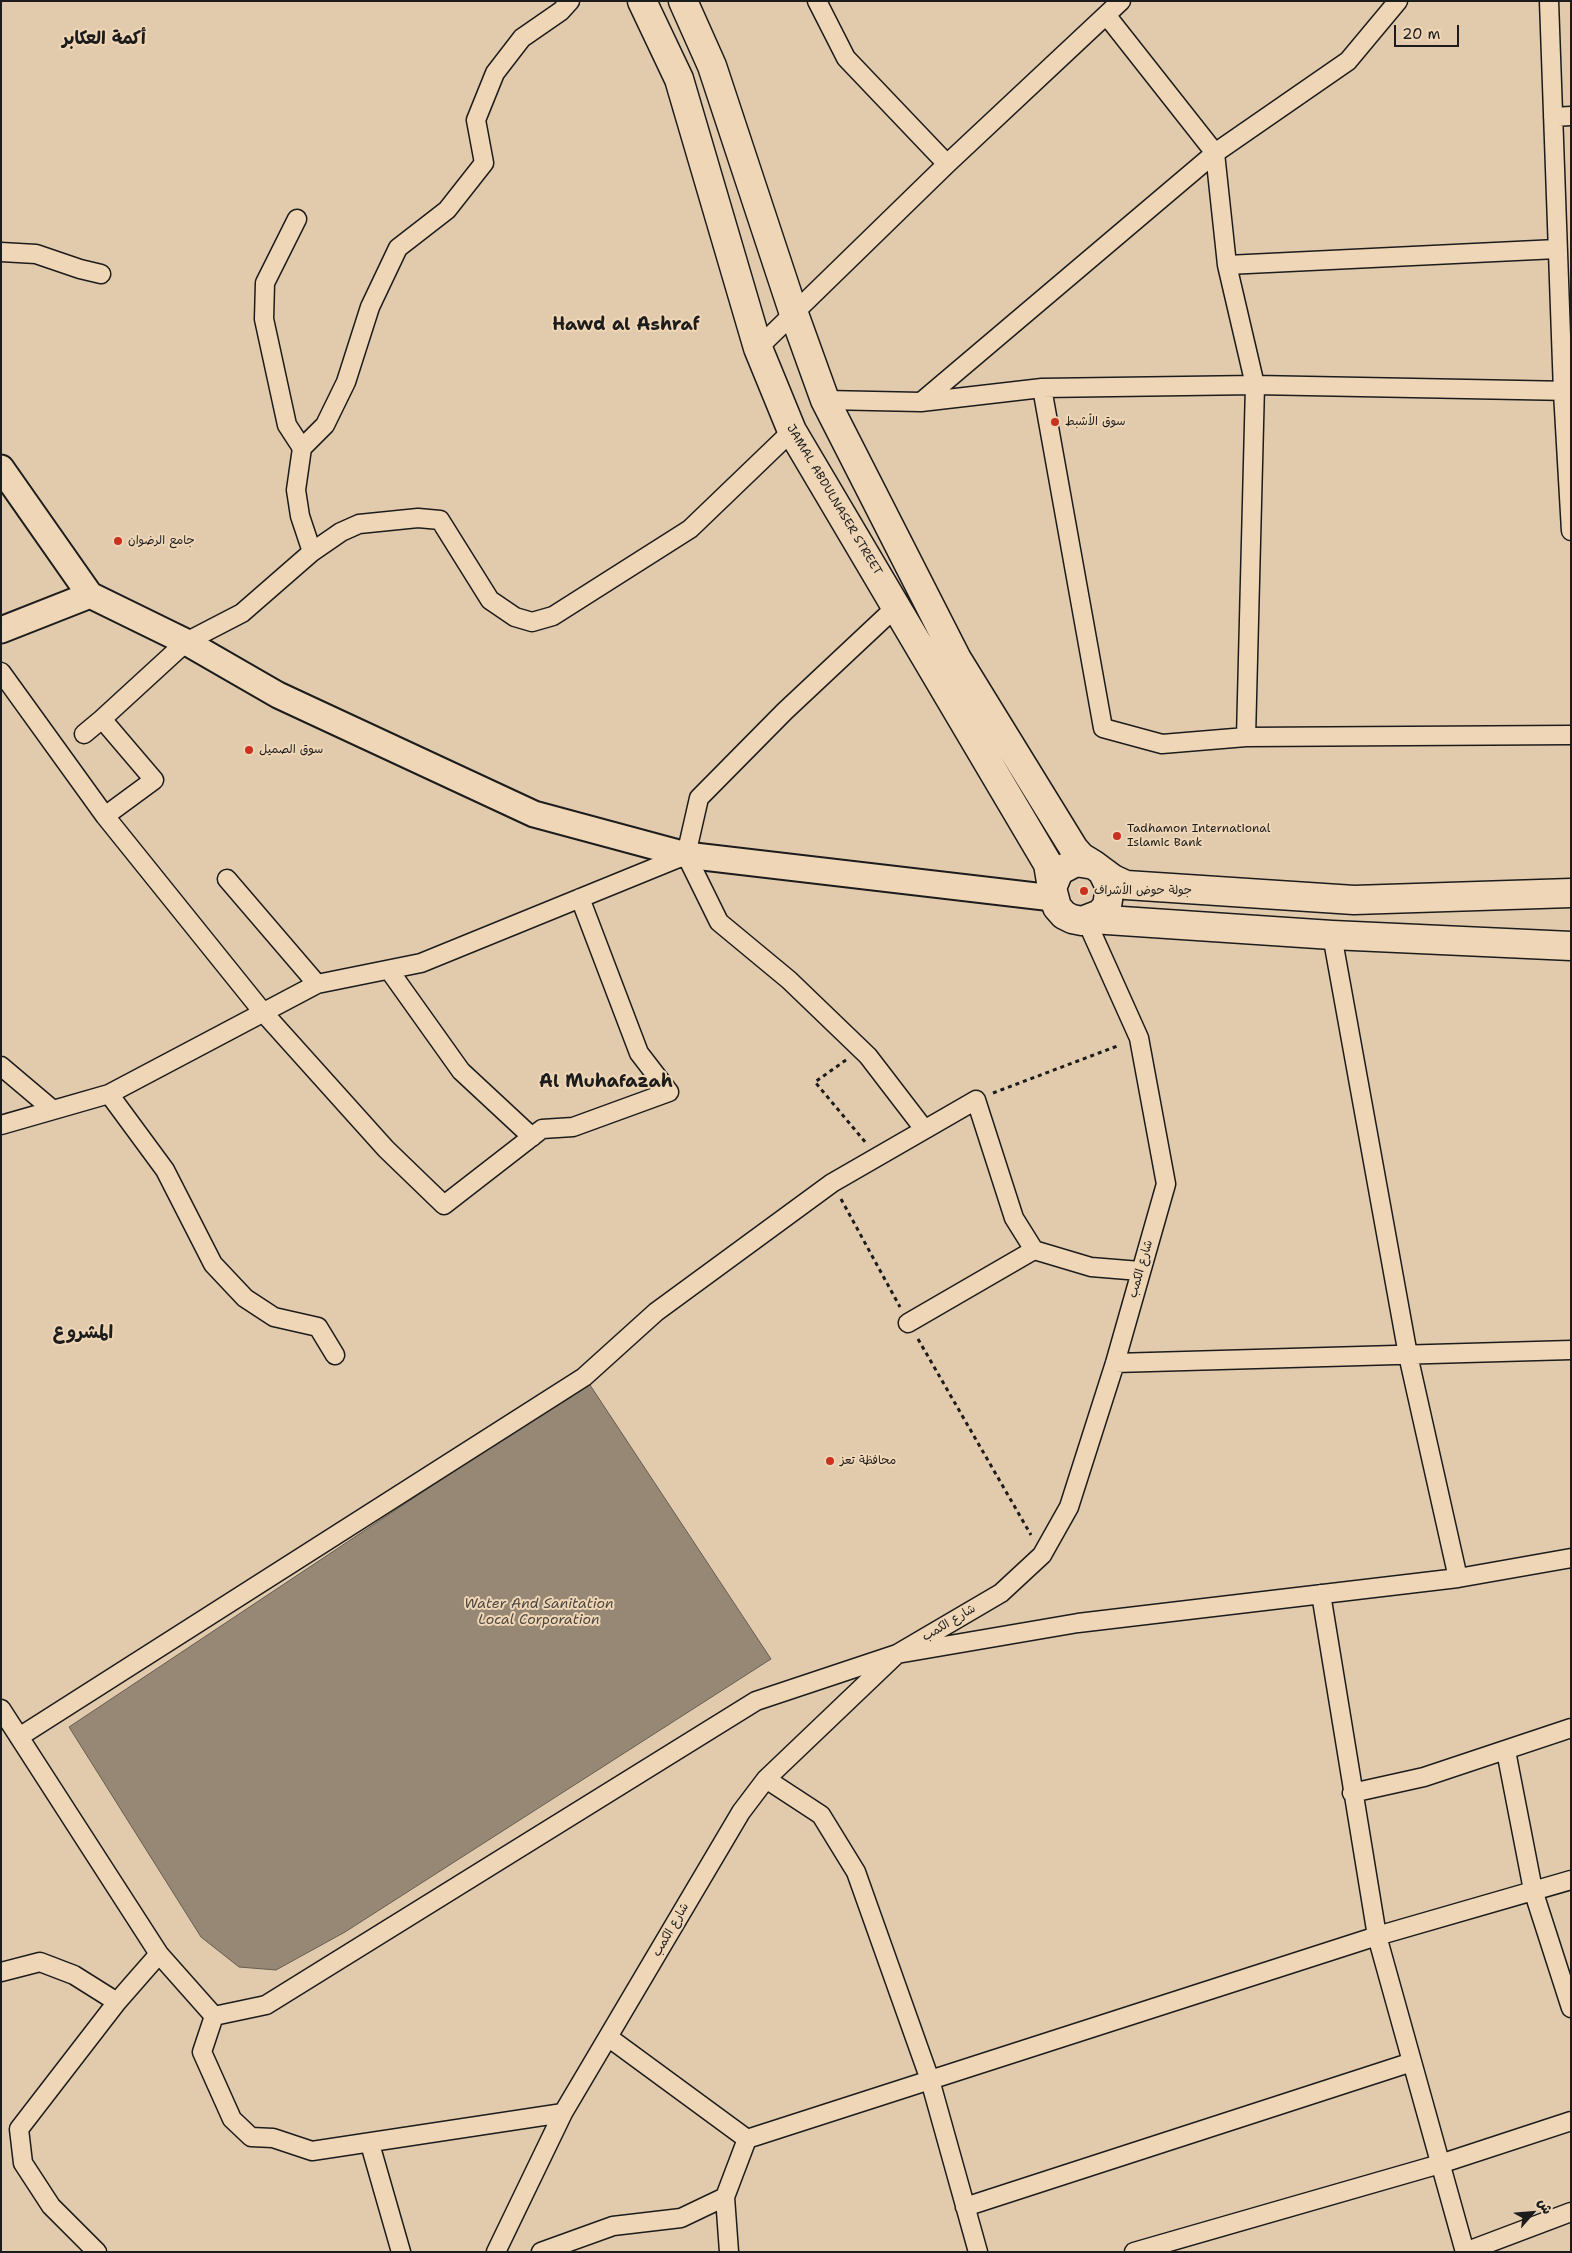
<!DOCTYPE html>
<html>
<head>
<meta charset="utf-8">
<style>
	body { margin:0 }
	#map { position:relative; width:1572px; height:2253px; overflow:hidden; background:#e2cbad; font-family:"Shantell Sans","Playpen Sans Arabic",sans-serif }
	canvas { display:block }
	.frame { position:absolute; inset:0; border:2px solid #1c1c1c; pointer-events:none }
	.north { position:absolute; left:1507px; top:2188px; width:50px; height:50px; -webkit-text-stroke:4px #efd6b6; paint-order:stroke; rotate:63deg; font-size:14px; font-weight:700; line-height:20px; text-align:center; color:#1c1c1c }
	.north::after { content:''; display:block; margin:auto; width:18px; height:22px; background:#1c1c1c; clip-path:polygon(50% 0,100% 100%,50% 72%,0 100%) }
	.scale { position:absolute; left:1394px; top:25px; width:65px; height:22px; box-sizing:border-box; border:2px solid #1c1c1c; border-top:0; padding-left:6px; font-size:15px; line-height:18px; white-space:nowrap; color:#1c1c1c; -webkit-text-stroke:4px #efd6b6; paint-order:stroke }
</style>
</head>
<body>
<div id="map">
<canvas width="1572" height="2253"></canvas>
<div class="frame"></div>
<div class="north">ش</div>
<div class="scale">20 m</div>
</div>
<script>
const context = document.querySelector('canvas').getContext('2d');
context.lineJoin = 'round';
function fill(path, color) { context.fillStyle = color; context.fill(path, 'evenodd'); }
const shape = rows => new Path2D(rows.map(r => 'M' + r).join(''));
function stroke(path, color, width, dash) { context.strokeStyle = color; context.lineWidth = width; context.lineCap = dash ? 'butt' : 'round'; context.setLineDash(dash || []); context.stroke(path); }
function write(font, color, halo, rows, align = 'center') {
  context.font = font + ' "Shantell Sans","Playpen Sans Arabic",sans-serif'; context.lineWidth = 4; context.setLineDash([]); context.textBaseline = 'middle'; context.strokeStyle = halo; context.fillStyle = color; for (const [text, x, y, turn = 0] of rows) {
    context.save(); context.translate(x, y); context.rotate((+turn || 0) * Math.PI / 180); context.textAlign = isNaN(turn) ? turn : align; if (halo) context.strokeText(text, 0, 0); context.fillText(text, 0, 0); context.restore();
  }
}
const water = shape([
	[588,1382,771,1659,345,1932,276,1970,239,1967,201,1937,69,1727,588,1382]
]);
fill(water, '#968875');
stroke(water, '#655d51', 1);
const street = shape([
	[817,1,846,58,947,164],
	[1549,1,1563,392,1571,531],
	[1107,16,1215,153,1227,265,1255,385,1246,737],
	[1553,117,1571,116],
	[297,219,265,283,264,319,287,425,302,448],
	[1,252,36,254,80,269,101,274],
	[1227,265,1557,249],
	[758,348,947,164,1121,1],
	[1042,388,1103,728,1162,744,1246,737,1571,735],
	[825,400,921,402,1042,388,1255,385,1571,391],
	[921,402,1215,153,1348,61,1398,1],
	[312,552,300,516,296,490,302,448,325,425,346,382,370,307,398,248,447,210,484,163,476,120,495,73,522,38,561,11,570,1],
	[897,606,785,711,699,798,686,855,719,922,789,980,868,1056,924,1129],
	[1,672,105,816,262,1011,386,1149,444,1205,542,1129,573,1127,669,1092,639,1053,580,898],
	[84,734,102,719],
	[105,816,154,780,102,719,186,642,242,613,312,552,341,532,359,524,418,518,440,520,490,600,515,617,532,622,553,616,690,529,792,431],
	[227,879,317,984],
	[1332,935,1408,1355,1458,1578],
	[389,970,461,1071,532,1137],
	[1,1066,53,1110],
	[109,1094,165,1170,213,1264,245,1298,274,1317,318,1327,335,1355],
	[1,1125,109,1094,317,984,421,963,686,855],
	[908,1323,1034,1250],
	[1115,1363,1571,1350],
	[1321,1594,1377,1936,1465,2252],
	[1,1709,159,1954,214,2016,266,2005,756,1701,897,1654,1078,1623,1458,1578,1571,1558],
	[19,1737,584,1377,656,1312,832,1183,976,1100,1014,1218,1034,1250,1091,1267,1140,1271],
	[1506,1751,1533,1890,1571,2008],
	[766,1779,821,1815,856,1872,930,2080,978,2252],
	[1352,1793,1424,1777,1571,1728],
	[1,1972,40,1962,74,1975,117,2002],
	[214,2016,202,2052,232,2119,251,2137,273,2138,312,2151,563,2113],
	[608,2037,747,2139,1377,1936,1571,1880],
	[370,2144,401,2252],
	[725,2197,729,2252],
	[965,2207,1412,2062],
	[97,2252,51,2206,23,2163,19,2129,117,2002,159,1954],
	[496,2252,563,2113,741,1812,766,1779,897,1654,1001,1593,1042,1555,1069,1507,1115,1363,1166,1184,1139,1038,1086,920],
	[541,2252,613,2226,681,2218,725,2197,747,2139],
	[1134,2252,1440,2164,1571,2121],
	[1465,2252,1571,2212]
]);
const secondary = shape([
	[1,468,90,595,186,642,278,695,534,814,686,855,1053,898],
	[1,630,90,595]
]);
const primary = shape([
	[642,1,679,79,758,348,792,431,1048,864,1052,888],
	[683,1,712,66,794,314,825,400,957,659,1074,849,1081,857,1094,865],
	[1102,871,1110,887,1107,906,1100,914,1082,921,1072,919,1064,915,1057,907,1052,888,1059,871,1076,862,1094,865,1102,871,1113,879,1126,885,1354,900,1571,893],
	[1092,919,1332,935,1571,946]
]);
stroke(street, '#1c1c1c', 21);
stroke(secondary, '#1c1c1c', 29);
stroke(primary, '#1c1c1c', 31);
stroke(shape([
	[846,1060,815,1082,866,1143],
	[993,1093,1120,1045],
	[841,1199,900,1307],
	[918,1339,1031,1535]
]), '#1c1c1c', 3, [4, 4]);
stroke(street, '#efd6b6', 18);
stroke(secondary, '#efd6b6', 25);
stroke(primary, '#efd6b6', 28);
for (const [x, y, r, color] of [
	[1055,422,5,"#c8321e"],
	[118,541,5,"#c8321e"],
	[249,750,5,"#c8321e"],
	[1117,836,5,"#c8321e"],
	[1084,891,5,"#c8321e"],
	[830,1461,5,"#c8321e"]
]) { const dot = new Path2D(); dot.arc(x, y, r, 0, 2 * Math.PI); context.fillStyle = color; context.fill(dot); stroke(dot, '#efd6b6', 2); }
write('12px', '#1c1c1c', '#efd6b6', [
	["سوق الأشبط",1065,422],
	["جامع الرضوان",128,541],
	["سوق الصميل",259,750],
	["Tadhamon International",1127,829],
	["Islamic Bank",1127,843],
	["جولة حوض الأشراف",1094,891],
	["محافظة تعز",840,1461]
], 'left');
write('12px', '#1c1c1c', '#efd6b6', [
	["JAMAL ABDULNASER STREET",834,500,59],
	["شارع الكمب",1141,1269,-74],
	["شارع الكمب",949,1623,-31],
	["شارع الكمب",671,1930,-60]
]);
write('italic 14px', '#4d4740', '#efd6b6', [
	["Water And Sanitation",539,1604],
	["Local Corporation",539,1620]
]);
write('bold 18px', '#1c1c1c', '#efd6b6', [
	["أكمة العكابر",104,39],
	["Hawd al Ashraf",626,325],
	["Al Muhafazah",606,1082],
	["المشروع",83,1333]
]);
</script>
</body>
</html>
